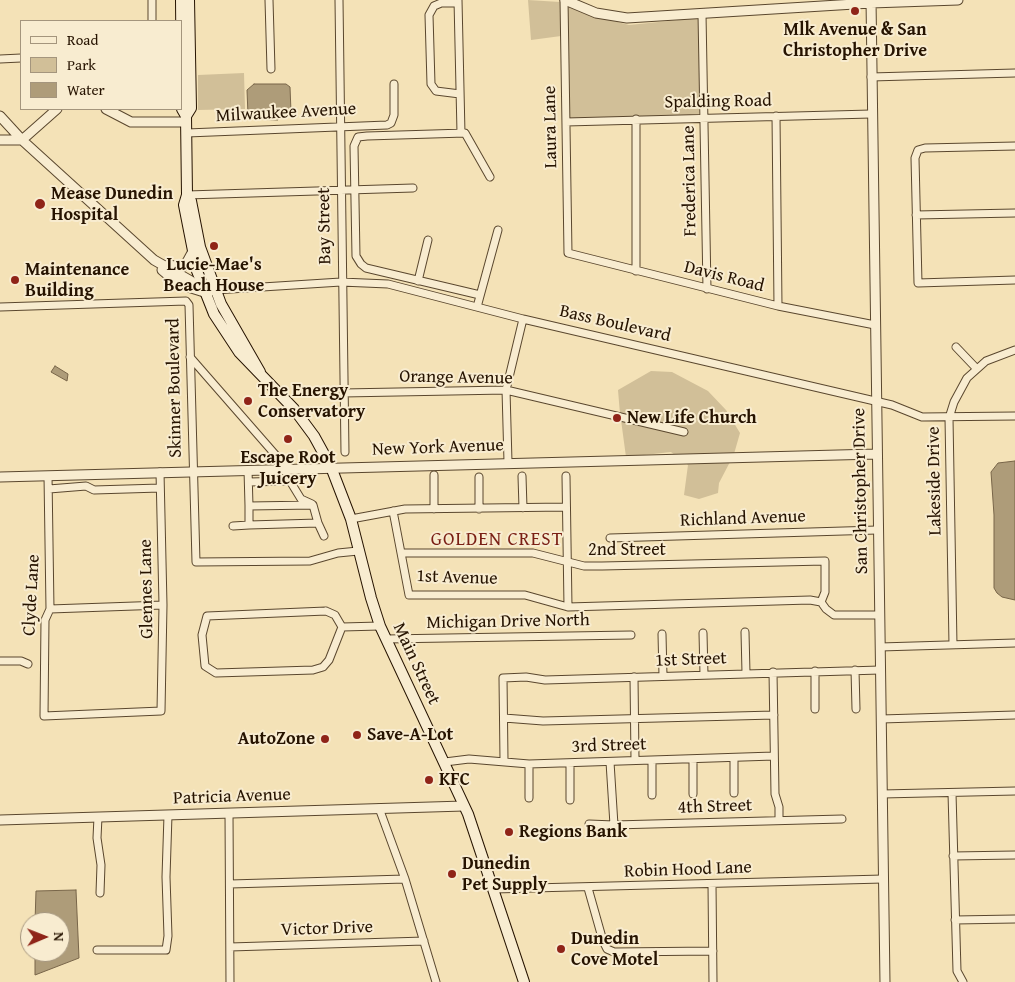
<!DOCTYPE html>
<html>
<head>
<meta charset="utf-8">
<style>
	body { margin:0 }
	#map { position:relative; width:1015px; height:982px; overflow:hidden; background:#f4e2b7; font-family:"Gentium Book Plus",serif }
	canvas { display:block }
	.legend { position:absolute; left:20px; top:20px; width:162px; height:90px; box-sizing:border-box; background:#f8ecd0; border:1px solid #a4957d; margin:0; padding:6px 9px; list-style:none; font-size:15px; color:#261300 }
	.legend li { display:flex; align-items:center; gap:10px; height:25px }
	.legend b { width:25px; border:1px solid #a4957d }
	.north { position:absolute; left:20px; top:912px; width:50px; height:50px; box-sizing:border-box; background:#f8ecd0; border:1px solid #a4957d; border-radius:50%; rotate:89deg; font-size:14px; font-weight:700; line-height:20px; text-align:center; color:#261300 }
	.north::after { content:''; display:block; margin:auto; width:18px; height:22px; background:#8f2418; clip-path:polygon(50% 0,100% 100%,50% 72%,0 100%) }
</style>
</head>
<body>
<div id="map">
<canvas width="1015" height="982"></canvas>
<ul class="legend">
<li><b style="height:6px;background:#f8ecd0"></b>Road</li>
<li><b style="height:14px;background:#d1bf98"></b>Park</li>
<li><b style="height:14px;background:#ae9c79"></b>Water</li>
</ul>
<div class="north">N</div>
</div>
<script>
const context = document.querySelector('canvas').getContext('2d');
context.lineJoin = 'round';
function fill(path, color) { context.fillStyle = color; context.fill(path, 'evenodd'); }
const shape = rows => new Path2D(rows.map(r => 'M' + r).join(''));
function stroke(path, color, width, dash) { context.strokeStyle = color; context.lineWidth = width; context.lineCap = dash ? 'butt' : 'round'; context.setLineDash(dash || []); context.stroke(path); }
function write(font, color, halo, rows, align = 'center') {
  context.font = font + ' "Gentium Book Plus",serif'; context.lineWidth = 4; context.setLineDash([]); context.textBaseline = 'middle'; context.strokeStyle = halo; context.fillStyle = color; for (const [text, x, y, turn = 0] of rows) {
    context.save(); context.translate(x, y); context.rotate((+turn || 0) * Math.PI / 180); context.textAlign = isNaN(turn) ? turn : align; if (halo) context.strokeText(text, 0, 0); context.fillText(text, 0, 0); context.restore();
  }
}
fill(shape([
	[528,0,560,2,561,36,531,40],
	[567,4,595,16,629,25,699,18,699,115,569,119],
	[244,73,245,109,198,110,198,75],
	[651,371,672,372,708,391,726,410,740,433,734,454,676,456,671,452,626,457,621,420,686,436,688,430,620,414,618,390],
	[731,460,719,483,718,493,699,499,684,495,688,465,683,461]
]), '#d1bf98');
const water = shape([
	[254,84,286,84,290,87,291,112,283,115,278,120,253,119,248,115,247,90,254,84],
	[55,366,68,374,67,381,51,372,55,366],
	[1015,461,1015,600,1002,597,997,593,994,588,994,515,991,472,998,463,1015,461],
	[76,890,79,958,35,975,35,952,60,952,60,922,35,922,36,891,76,890]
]);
fill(water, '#ae9c79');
stroke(water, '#786549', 1);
const minor = shape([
	[152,0,152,21],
	[269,0,271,69],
	[339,0,345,452],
	[458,0,461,133],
	[564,0,568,253,778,306,875,325],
	[458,3,441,3,434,6,429,15,431,84,436,91,460,94],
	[702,14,707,289],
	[0,59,21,58],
	[871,77,1015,73],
	[776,116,778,306],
	[636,119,636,271],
	[566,122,871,114],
	[187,133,387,125,391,123,394,115,394,84],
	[1015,146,925,148,918,150,915,158,918,283,1015,280],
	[187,195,413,188],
	[916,215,1015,213],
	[418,281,428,240],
	[215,290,341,282,388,284,523,319,892,405,922,417,1015,416],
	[480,295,366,268,361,264,356,256,354,146,358,137,367,136,465,133,490,177],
	[0,307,186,301,189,305,196,562,310,561,338,553,358,551],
	[477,307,498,230],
	[956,347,976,368],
	[190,357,287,468],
	[343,393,506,390,684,432],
	[508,462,506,390,523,319],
	[248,470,249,506,249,525,318,523,313,505,249,506],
	[434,475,434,509],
	[48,476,50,609,45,620,44,716,161,711,163,605,160,472],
	[522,476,523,508],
	[566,476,568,607],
	[479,477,479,509],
	[249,482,290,481,301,499,312,504],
	[49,489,86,486,94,490,160,488],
	[393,511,409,595,525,595,568,607,810,600,821,602,826,609,834,615,879,615],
	[351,519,405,509,566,507],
	[318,523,324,536],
	[233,526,249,525],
	[610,538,877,530],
	[401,553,533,553,584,566,602,566,825,561,825,592,821,602],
	[50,609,163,605],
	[326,611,335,615,342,627,329,660,323,667,313,670,216,673,205,666,202,635,207,616,326,611],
	[342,627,380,626],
	[745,632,746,673],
	[703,633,704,675],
	[662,634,663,676],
	[386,639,631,635],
	[953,645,949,418,954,402,967,378,986,361,1015,350],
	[880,647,1015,643],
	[0,661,21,661,28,664],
	[855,670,856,709],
	[815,671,815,709],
	[773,672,775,794,779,807,779,820],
	[634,677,635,760],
	[504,718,543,721,774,715],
	[881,719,1015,715],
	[734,758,734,793],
	[693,759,693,794],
	[504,760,503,678,526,677,545,680,880,670],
	[652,760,652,795],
	[445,762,469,759,529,764,774,756],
	[610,762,614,825],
	[570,763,570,800],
	[529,764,529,798],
	[952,793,957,971,963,982],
	[882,794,1015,791],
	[379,808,405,879,436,982],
	[229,813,230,982],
	[98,817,97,838,101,865,100,893],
	[589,824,614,825,842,819],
	[953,856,1015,855],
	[230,884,405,879],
	[712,884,713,982],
	[588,888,603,941,607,949,614,952,713,951],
	[494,889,883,879],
	[955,920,1015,919],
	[230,947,424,941],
	[97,950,166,950,168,936,166,877,168,815]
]);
const tertiary = shape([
	[565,0,596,13,627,18,871,3,958,0],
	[871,0,885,982],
	[106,109,131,122,186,122],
	[0,116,22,140,154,260,191,281,204,292],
	[0,140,22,140,57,109],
	[168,265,182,267,186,264,192,253],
	[162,270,175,281,188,287,204,292,215,290],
	[0,477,876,454],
	[0,820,464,806]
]);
const secondary = shape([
	[181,0,182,109,186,116],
	[189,0,191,108,186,116,187,195,184,205,197,271,214,314,239,352,294,409,314,436,331,467,351,519,371,598,380,626,468,814,524,982],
	[187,195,191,201,200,247,221,304,260,372]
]);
stroke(minor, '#5a472e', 9);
stroke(tertiary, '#5a472e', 11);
stroke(secondary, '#261300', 12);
stroke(minor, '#f8ecd0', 7);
stroke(tertiary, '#f8ecd0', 9);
stroke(secondary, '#f8ecd0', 10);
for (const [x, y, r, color] of [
	[855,11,5,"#8f2418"],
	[40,204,6,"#8f2418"],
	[214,246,5,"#8f2418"],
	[15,280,5,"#8f2418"],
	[248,401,5,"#8f2418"],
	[617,418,5,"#8f2418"],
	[288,439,5,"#8f2418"],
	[357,735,5,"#8f2418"],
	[325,739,5,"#8f2418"],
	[429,780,5,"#8f2418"],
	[509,832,5,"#8f2418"],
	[452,874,5,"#8f2418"],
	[561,949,5,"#8f2418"]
]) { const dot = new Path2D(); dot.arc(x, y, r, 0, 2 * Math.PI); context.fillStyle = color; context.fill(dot); stroke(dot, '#f8ecd0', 2); }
write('bold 18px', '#261300', '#f8ecd0', [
	["Mlk Avenue & San",855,30,"center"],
	["Christopher Drive",855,51,"center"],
	["Mease Dunedin",51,194],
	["Hospital",51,215],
	["Lucie-Mae's",214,265,"center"],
	["Beach House",214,286,"center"],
	["Maintenance",25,270],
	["Building",25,291],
	["The Energy",258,391],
	["Conservatory",258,412],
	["New Life Church",627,418],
	["Escape Root",288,458,"center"],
	["Juicery",288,479,"center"],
	["Save-A-Lot",367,735],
	["AutoZone",315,739,"right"],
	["KFC",439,780],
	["Regions Bank",519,832],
	["Dunedin",462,864],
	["Pet Supply",462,885],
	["Dunedin",571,939],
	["Cove Motel",571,960]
], 'left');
write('18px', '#261300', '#f8ecd0', [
	["Spalding Road",718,102,-1],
	["Milwaukee Avenue",286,113,-3],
	["Laura Lane",551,127,-91],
	["Frederica Lane",690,181,-91],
	["Bay Street",325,226,-91],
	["Davis Road",724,277,14],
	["Bass Boulevard",615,324,13],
	["Orange Avenue",456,378,1],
	["Skinner Boulevard",175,388,-91],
	["New York Avenue",438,448,-2],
	["Lakeside Drive",935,481,-91],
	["San Christopher Drive",861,491,-91],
	["Richland Avenue",743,519,-2],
	["2nd Street",627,550],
	["1st Avenue",457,578,2],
	["Glennes Lane",147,589,-91],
	["Clyde Lane",32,595,-87],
	["Michigan Drive North",508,622,-1],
	["1st Street",691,660,-2],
	["Main Street",416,664,65],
	["3rd Street",609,746,-2],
	["Patricia Avenue",232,797,-2],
	["4th Street",715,807,-2],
	["Robin Hood Lane",688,870,-2],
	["Victor Drive",327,929,-2]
]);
context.letterSpacing = '1px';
write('19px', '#7a1f14', '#f8ecd0', [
	["GOLDEN CREST",497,540]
]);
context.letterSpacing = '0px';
</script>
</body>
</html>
